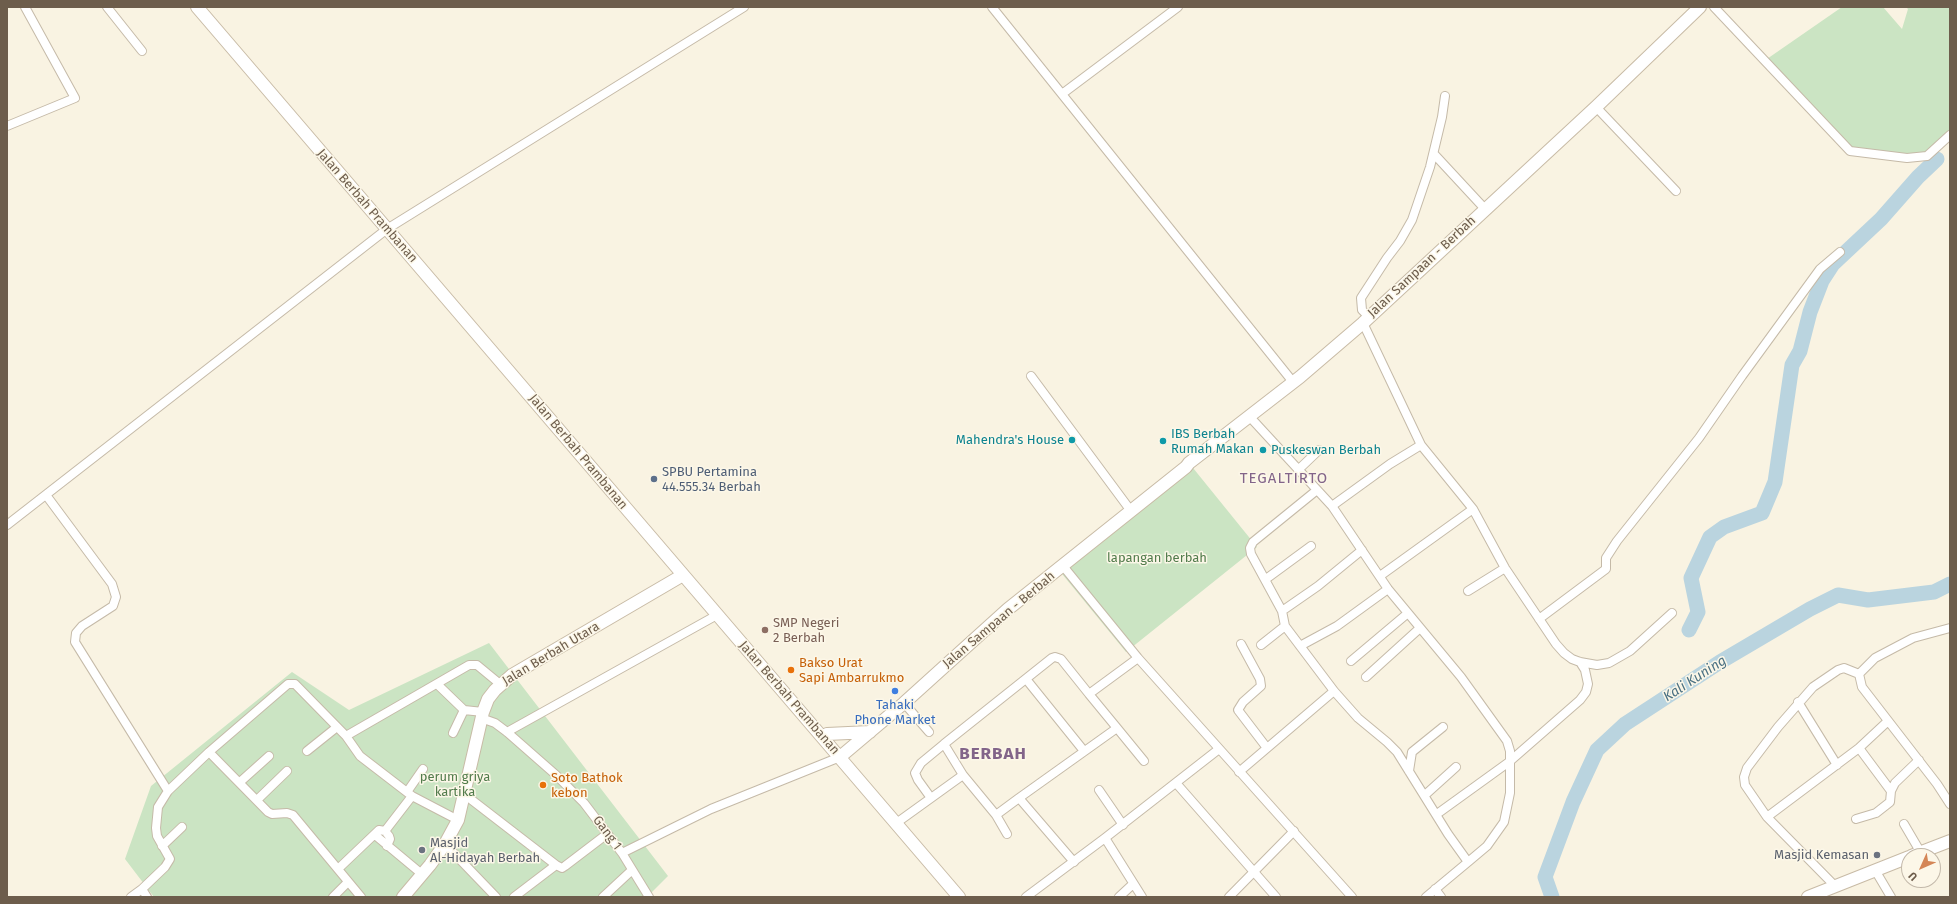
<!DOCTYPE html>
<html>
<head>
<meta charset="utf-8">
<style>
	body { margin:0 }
	#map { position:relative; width:1957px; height:904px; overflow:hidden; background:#f9f3e2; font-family:"Fira Sans",sans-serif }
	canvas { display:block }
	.frame { position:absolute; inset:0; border:8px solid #6d5d4c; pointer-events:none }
	.north { position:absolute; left:1901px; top:848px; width:40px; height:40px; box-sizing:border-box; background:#fcf7e8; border:1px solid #c3b9aa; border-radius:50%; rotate:225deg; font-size:11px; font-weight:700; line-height:16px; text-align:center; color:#6d5d4c }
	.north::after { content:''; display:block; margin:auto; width:14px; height:18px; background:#d48656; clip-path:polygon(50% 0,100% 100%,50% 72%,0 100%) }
</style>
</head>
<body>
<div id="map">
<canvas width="1957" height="904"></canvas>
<div class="frame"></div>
<div class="north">U</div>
</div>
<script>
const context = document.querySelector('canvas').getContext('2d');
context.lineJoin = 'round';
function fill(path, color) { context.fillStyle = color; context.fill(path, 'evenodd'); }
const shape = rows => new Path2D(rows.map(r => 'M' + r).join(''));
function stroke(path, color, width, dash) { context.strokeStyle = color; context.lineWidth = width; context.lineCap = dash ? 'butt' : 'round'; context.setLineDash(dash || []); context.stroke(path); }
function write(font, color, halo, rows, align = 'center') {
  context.font = font + ' "Fira Sans",sans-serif'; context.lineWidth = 3; context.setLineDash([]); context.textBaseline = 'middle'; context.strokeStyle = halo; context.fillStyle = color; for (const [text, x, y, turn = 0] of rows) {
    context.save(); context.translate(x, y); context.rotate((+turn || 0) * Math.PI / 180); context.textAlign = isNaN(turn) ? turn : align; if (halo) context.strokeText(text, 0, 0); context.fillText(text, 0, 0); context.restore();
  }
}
fill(shape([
	[1842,7,1883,7,1902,29,1908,9,1906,7,1950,7,1950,132,1927,156,1850,151,1764,61],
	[1189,463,1257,547,1126,652,1058,569],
	[489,643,668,876,647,897,154,897,125,859,151,786,292,672,349,710]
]), '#cbe4c3');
stroke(shape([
	[1689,630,1698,612,1691,578,1710,537,1724,527,1762,513,1775,482,1792,365,1800,351,1810,312,1822,281,1833,264,1881,219,1918,177,1937,159],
	[1552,897,1545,877,1573,802,1597,750,1625,724,1720,662,1810,609,1838,595,1868,600,1934,592,1950,584]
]), '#bad4df', 15);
const street = shape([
	[107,7,142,51],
	[992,7,1293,382],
	[1714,7,1850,151,1907,158,1927,156,1950,135],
	[1062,94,1178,7],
	[1596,107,1676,191],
	[7,126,75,98,25,7],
	[1434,154,1485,209],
	[1369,317,1362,310,1361,298,1387,258,1400,241,1412,220,1430,167,1442,117,1445,96],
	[1363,323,1421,445,1473,509,1505,568,1556,644,1564,653,1572,659,1580,662,1597,665,1609,663,1630,651,1672,613],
	[1031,376,1131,511],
	[1249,416,1332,506,1388,589,1461,677,1507,741,1510,751,1510,793,1504,822,1487,846,1468,862],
	[1298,470,1319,450],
	[1317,490,1253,542,1250,548,1251,554,1282,611,1285,626,1334,691,1358,718,1387,742,1397,752,1448,834,1468,862,1426,897],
	[46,495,112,584,116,597,113,606,82,626,76,633,75,642,168,791],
	[1332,506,1390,464,1421,445],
	[7,525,387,229,744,7],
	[1063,566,1138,658,1352,897],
	[1380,576,1473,509],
	[1266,579,1311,546],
	[1468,591,1505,568],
	[1282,611,1318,586,1362,550],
	[1539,619,1606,569,1606,558,1617,541,1699,438,1742,376,1820,269,1840,252],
	[1950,628,1913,638,1875,658,1859,674,1862,687,1937,784,1950,804],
	[1241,644,1260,679,1261,686,1243,702,1238,710,1267,748],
	[1261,645,1285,626],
	[1300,646,1337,626,1388,589],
	[1351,661,1408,613],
	[1366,677,1420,628],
	[1026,679,1084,751],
	[437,684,464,710,483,712],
	[1798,702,1837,765],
	[904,703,929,732],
	[481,718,495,723,507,732,556,775,584,803,622,853,649,897],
	[1117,728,1144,761],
	[507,732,717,615],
	[453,733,464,710],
	[346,736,360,756,412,796,458,820],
	[1859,748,1891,791],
	[307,751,337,727],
	[209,752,268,812,272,814,287,813,293,815,361,897],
	[1409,771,1412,752,1443,727],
	[1239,772,1334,691],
	[963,775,996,815,1007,834],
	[240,782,269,756],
	[1176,783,1276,897],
	[1099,790,1123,825],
	[407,792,423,769],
	[464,794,556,865],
	[1425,795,1456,767],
	[931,798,918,780,915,773,921,763,944,744],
	[257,800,287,771],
	[1437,814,1509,762,1580,700,1586,692,1588,684,1585,670,1580,662],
	[996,815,1019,798],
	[1767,817,1859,748,1888,721],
	[1856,819,1876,813,1890,802,1891,791,1895,783,1919,760],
	[895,824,963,775,944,744,1052,658,1055,657,1061,659,1089,694,1138,658],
	[1904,824,1921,853],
	[385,831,412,796],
	[375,835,423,875],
	[1105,838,1142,897],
	[445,844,496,897],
	[162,846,182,827],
	[622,853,711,809,840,757],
	[1074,862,1019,798,1117,728,1089,694],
	[338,869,379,830,385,831,389,836,390,839,387,846],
	[1875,870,1891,897],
	[1835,886,1767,817,1745,785,1744,777,1747,768,1778,727,1813,687,1838,670,1844,668,1859,674],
	[1435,889,1441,897],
	[131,897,142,889],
	[147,897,142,889,165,867,170,859,157,836,156,828,158,807,168,791,209,752,288,684,295,684,346,736,469,665,477,665,500,684],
	[333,897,348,882],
	[514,897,556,865,562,868,565,866,607,834],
	[603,897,631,871],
	[1026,897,1105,838,1219,749],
	[1119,897,1133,884],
	[1229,897,1294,831]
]);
const secondary = shape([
	[197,7,959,897],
	[823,737,827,734,870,732],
	[840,757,904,703,1008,609,1186,467,1189,463,1300,377,1363,323,1596,107,1700,7],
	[1911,856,1950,841],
	[403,897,430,865,445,844,458,820,483,712,488,699,495,690,512,675,683,575],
	[1808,897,1909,857]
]);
stroke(street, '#c5baa8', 10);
stroke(secondary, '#c8bba6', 14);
stroke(street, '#fff', 8);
stroke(secondary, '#fff', 12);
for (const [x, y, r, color] of [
	[1072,440,4,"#0f9aa8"],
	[1163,441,4,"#0f9aa8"],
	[1263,450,4,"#0f9aa8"],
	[654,479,4,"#5c6f8a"],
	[765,630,4,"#8d6e63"],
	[791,670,4,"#e8710a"],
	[895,691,4,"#3f7fe0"],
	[543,785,4,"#e8710a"],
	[422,850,4,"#6b7280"],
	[1877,855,4,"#6b7280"]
]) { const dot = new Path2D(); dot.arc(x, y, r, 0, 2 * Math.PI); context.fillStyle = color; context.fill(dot); stroke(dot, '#fcf7e8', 1.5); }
write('13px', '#6d5d4c', '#fcf7e8', [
	["Jalan Berbah Prambanan",367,206,49],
	["Jalan Sampaan - Berbah",1422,267,-43],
	["Jalan Berbah Prambanan",578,452,50],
	["Jalan Sampaan - Berbah",999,620,-40],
	["Jalan Berbah Utara",551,654,-31],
	["Jalan Berbah Prambanan",789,698,49],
	["Gang 1",607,833,53]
]);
write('13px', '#0d838f', '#fcf7e8', [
	["IBS Berbah",1171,434],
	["Rumah Makan",1171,449],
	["Mahendra's House",1064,440,"right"],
	["Puskeswan Berbah",1271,450]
], 'left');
write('13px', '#4e5e75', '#fcf7e8', [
	["SPBU Pertamina",662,472],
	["44.555.34 Berbah",662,487]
], 'left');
write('13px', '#527c4c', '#fcf7e8', [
	["lapangan berbah",1157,558],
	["perum griya",455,777],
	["kartika",455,792]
]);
write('13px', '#785e54', '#fcf7e8', [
	["SMP Negeri",773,623],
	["2 Berbah",773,638]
], 'left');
write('13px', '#c56008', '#fcf7e8', [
	["Bakso Urat",799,663],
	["Sapi Ambarrukmo",799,678],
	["Soto Bathok",551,778],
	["kebon",551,793]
], 'left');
write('13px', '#366cbe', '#fcf7e8', [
	["Tahaki",895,705],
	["Phone Market",895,720]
]);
write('13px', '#5b616d', '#fcf7e8', [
	["Masjid",430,843],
	["Al-Hidayah Berbah",430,858],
	["Masjid Kemasan",1869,855,"right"]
], 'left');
write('italic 14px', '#4c7284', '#fcf7e8', [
	["Kali Kuning",1695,679,-33]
]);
context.letterSpacing = '1px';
write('15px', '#826489', '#fcf7e8', [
	["TEGALTIRTO",1284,479]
]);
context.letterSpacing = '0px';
context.letterSpacing = '1px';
write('bold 17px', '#826489', '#fcf7e8', [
	["BERBAH",993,754]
]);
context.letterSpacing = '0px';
</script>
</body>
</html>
